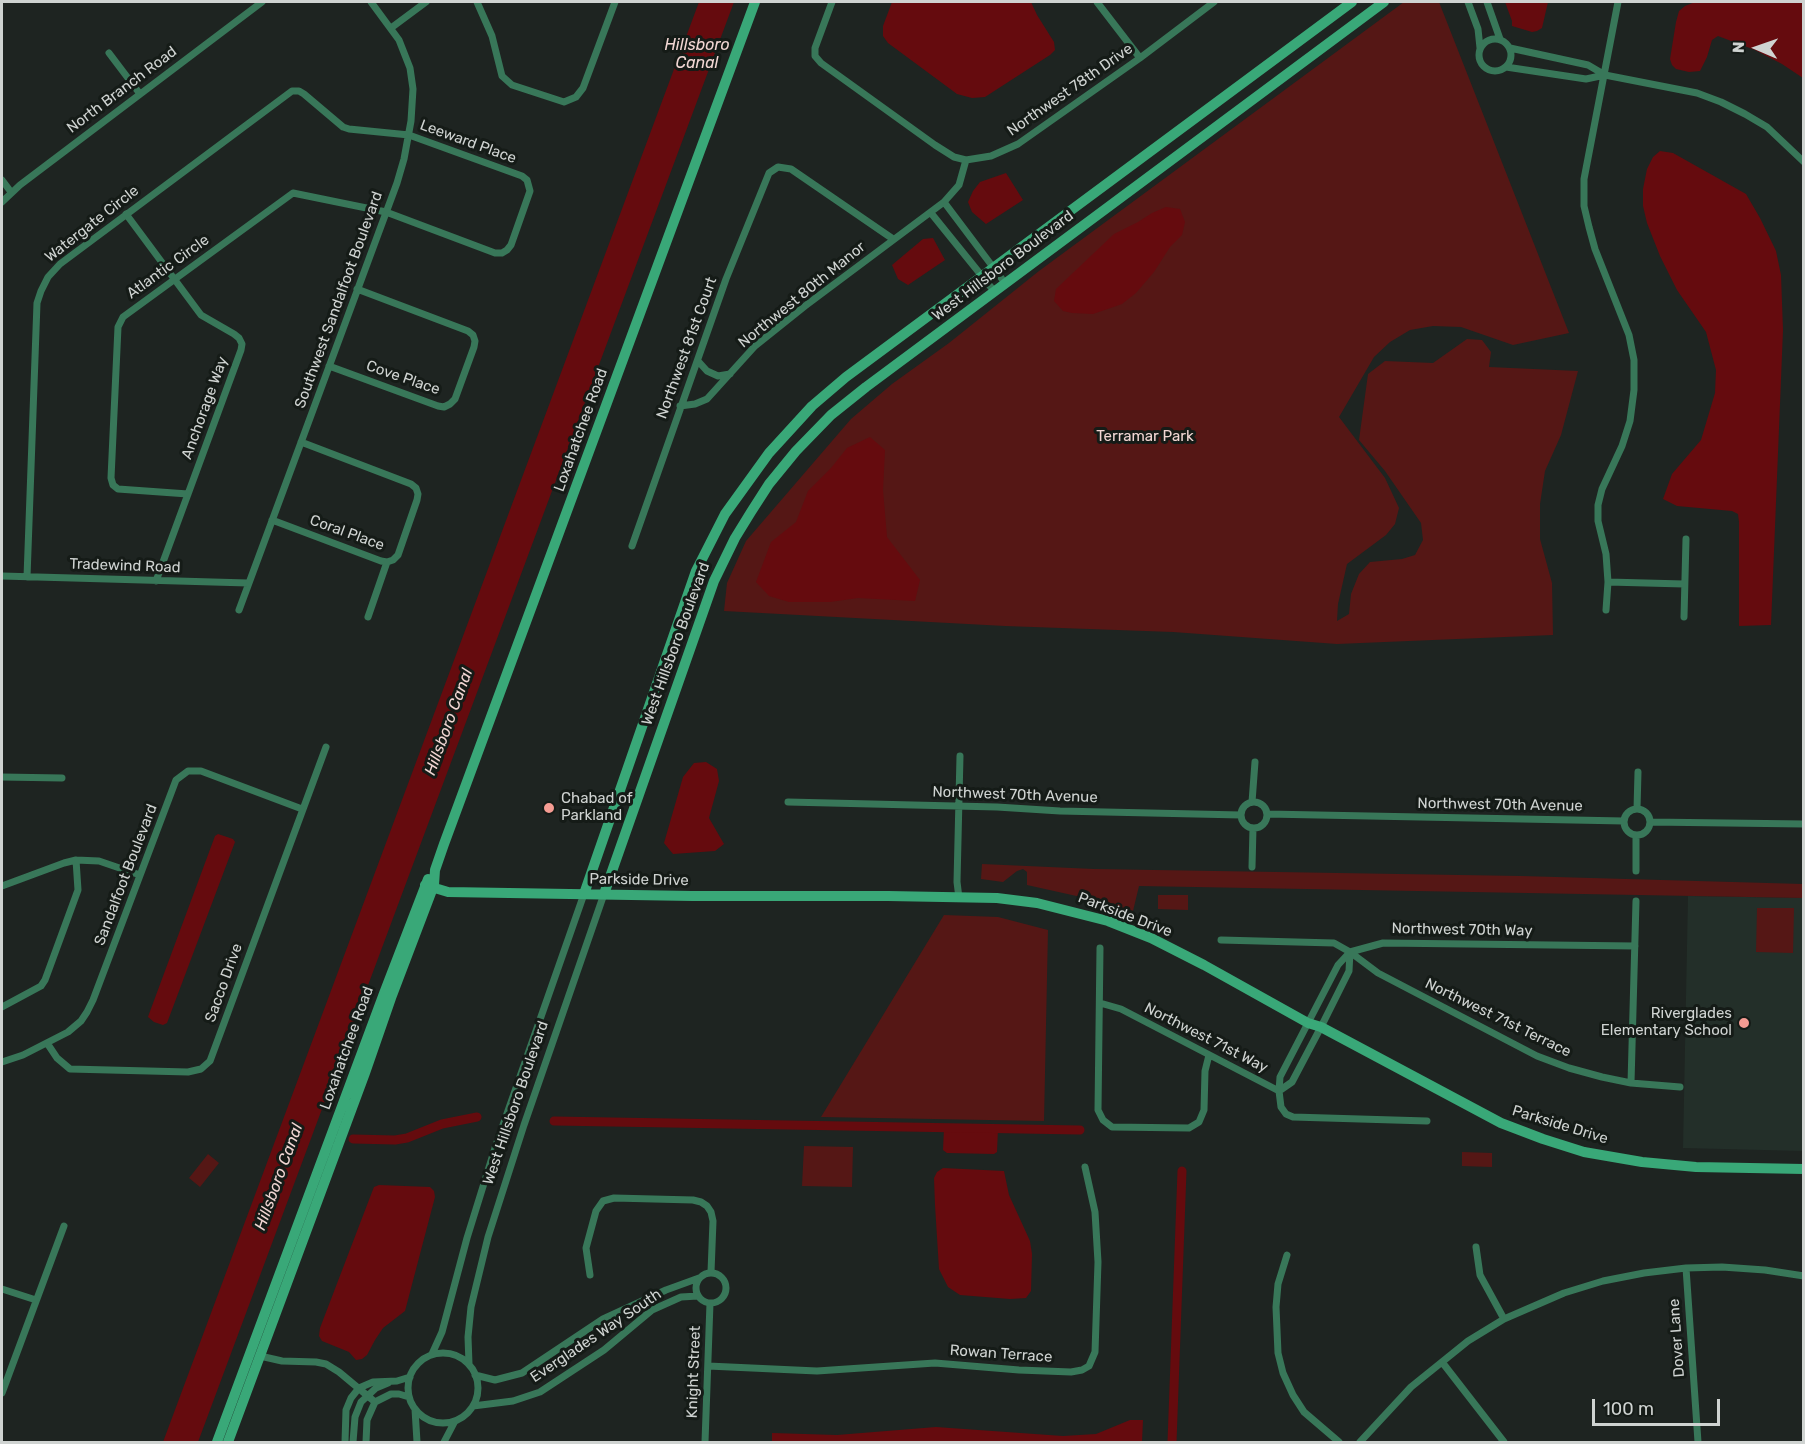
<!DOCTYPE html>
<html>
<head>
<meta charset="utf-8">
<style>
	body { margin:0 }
	#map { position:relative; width:1805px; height:1444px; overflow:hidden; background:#1e2421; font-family:Rubik,sans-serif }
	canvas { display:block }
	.frame { position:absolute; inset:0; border:3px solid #cfd3d1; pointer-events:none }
	.north { position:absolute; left:1727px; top:18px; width:60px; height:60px; -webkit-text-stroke:4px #151b17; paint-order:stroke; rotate:272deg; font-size:16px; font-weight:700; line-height:24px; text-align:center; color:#cfd3d1 }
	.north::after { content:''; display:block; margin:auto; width:21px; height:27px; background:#cfd3d1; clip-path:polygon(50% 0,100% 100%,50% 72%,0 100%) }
	.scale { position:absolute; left:1592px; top:1399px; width:128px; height:27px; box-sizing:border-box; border:3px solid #cfd3d1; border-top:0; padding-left:8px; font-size:18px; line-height:21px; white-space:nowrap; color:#cfd3d1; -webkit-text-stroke:4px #151b17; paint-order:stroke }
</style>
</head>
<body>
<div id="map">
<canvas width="1805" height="1444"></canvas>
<div class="frame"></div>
<div class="north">N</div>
<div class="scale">100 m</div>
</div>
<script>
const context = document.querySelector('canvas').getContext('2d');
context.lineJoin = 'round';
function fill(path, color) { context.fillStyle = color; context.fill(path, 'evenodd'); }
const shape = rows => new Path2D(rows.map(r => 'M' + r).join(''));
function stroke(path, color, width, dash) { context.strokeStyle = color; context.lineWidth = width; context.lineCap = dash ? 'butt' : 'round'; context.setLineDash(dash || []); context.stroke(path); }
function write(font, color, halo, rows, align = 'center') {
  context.font = font + ' Rubik,sans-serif'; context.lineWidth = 6; context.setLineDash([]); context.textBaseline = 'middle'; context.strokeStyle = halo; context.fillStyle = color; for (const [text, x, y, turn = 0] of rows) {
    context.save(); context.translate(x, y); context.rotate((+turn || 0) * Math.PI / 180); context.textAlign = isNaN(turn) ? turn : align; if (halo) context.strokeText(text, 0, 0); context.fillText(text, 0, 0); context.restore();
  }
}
fill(shape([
	[1688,896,1803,898,1803,1151,1683,1148]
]), '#232f29');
fill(shape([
	[1404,2,1439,2,1569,333,1513,345,1461,327,1433,326,1410,330,1390,342,1374,357,1339,417,1385,478,1399,508,1395,524,1386,535,1347,564,1338,604,1337,621,1349,614,1351,594,1359,574,1370,562,1402,559,1415,555,1423,540,1421,523,1385,471,1359,440,1368,374,1385,361,1433,363,1467,339,1482,340,1491,352,1489,367,1578,371,1561,435,1545,471,1540,504,1540,539,1552,583,1553,635,1337,644,1173,632,1005,626,724,611,727,583,746,541,851,419,892,384,949,343,1039,271],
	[982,864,1094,869,1521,876,1803,884,1804,898,1139,886,1133,911,1081,897,1027,885,1027,872,1023,869,1017,871,1003,882,981,879],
	[1158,895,1188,895,1188,910,1158,909],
	[1757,908,1794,908,1793,953,1756,952],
	[944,915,998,917,1048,930,1044,1121,821,1117],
	[804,1146,853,1147,852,1187,802,1186],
	[1462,1152,1492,1153,1492,1167,1462,1166],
	[208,1154,219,1163,200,1187,189,1178]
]), '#551715');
fill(shape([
	[699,2,734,2,198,1442,163,1442],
	[892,2,1031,2,1037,15,1054,42,1055,50,1050,55,985,97,972,98,957,94,888,43,883,36,883,26],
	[1505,2,1548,2,1542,28,1537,31,1532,32,1512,26,1512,21],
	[1695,2,1803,2,1803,78,1782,64,1755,50,1718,36,1712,40,1707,57,1700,71,1689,72,1676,69,1672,65,1670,59,1676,22,1679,11,1685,6],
	[1660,151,1673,153,1746,194,1760,218,1776,251,1781,275,1783,330,1771,625,1739,626,1739,522,1738,514,1732,511,1677,506,1663,499,1672,474,1701,440,1715,393,1716,370,1706,332,1677,290,1660,256,1647,223,1643,206,1643,189,1647,169,1653,157],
	[1006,173,1023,200,986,224,972,212,968,202,973,191,980,182],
	[1166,207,1180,209,1185,222,1182,235,1170,247,1154,272,1136,293,1122,304,1093,314,1072,313,1063,311,1054,301,1056,289,1114,234,1138,222,1152,213],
	[933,238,945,260,908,285,898,279,892,265,923,239],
	[870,437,885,450,883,490,887,537,920,580,915,601,858,598,830,602,789,602,769,596,756,582,771,542,796,522,808,491,831,468,847,448],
	[706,762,717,769,719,781,709,818,724,844,715,851,673,854,664,843,683,777,694,763],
	[218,834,233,839,235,842,167,1023,163,1025,154,1022,148,1017,149,1014,215,836],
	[944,1128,998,1129,997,1152,994,1154,947,1153,943,1150],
	[943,1168,1004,1171,1009,1195,1030,1241,1032,1254,1031,1291,1026,1298,1010,1299,960,1295,948,1287,939,1269,935,1205,934,1178,937,1172],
	[379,1185,430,1187,434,1191,435,1197,405,1311,383,1328,375,1340,367,1355,362,1359,356,1360,349,1352,322,1341,319,1336,320,1328,372,1192,374,1187],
	[1130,1420,1143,1420,1142,1442,772,1442,772,1433,837,1435,936,1427,1063,1436,1096,1434]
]), '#650b0e');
stroke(shape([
	[554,1121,1080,1130],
	[353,1139,395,1140,407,1138,442,1124,477,1117],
	[1172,1442,1182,1171]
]), '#650b0e', 9);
stroke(shape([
	[477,2,492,36,502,76,512,85,564,102,576,97,583,88,615,2],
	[832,2,815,48,815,56,821,63,935,145,954,157,966,160,991,156,1018,144,1140,58,1214,2],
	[1097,2,1140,58],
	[1468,2,1478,29,1480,48],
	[1487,2,1500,39],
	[391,28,426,2],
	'1479 55a16 16 0 1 1 32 0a16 16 0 1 1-32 0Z',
	[1510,48,1588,65,1605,75,1697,93,1721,102,1745,114,1767,127,1804,162],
	[109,53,140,94],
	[1506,67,1586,79,1605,75],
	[2,180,11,192],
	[2,202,20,185,262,2],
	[944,202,1005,283],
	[931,213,994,291],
	[126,214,201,315,234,334,239,338,242,344,241,350,156,581],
	[698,361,707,371,718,376,730,374],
	[329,366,438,406,444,407,450,404,455,399,474,347,475,341,473,335,468,331,357,289],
	[680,406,695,404,707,399,755,346,805,306,944,202,959,185,966,160],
	[272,520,381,561,387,562,393,560,398,555,417,500,418,494,416,488,411,484,301,442],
	[632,546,726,279,769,173,778,167,791,169,893,239],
	[2,576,248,583],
	[27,577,37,303,41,291,48,277,60,264,292,91,299,91,304,94,343,127,349,129,409,135,522,176,527,180,530,191,511,245,507,250,502,253,495,253,386,212,293,193,123,317,118,327,111,478,113,485,118,489,188,494],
	[1608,582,1684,584],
	[239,610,397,183,404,159,411,121,413,89,410,68,399,40,371,2],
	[1606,610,1608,582,1606,554,1598,521,1598,505,1602,489,1622,446,1630,421,1634,390,1634,360,1629,335,1595,249,1589,227,1584,206,1584,179,1618,2],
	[368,617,387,562],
	[1684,617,1686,539],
	[2,777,62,778],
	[788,802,997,807,1060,811,1241,815],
	[1252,802,1255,762],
	'1241 815a13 13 0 1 1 26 0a13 13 0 1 1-26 0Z',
	[1637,809,1638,772],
	'1624 822a13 13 0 1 1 26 0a13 13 0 1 1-26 0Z',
	[1267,814,1624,821],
	[1650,822,1804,824],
	[1252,867,1253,828],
	[1636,871,1636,835],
	[2,886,64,863,76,860,99,861,140,875],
	[959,898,957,882,960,756],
	[1221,940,1334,943,1350,952,1383,943,1635,946],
	[1100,948,1098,1110,1103,1120,1112,1127,1189,1128,1199,1122,1204,1110,1205,1071,1209,1055],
	[1350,952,1378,973,1537,1056,1569,1068,1602,1077,1631,1083,1680,1087],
	[1350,952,1338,965,1280,1077,1279,1091,1281,1107,1286,1114,1293,1117,1427,1121],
	[1100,1003,1121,1009,1279,1091],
	[2,1007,41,986,45,980,78,890,76,860],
	[47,1043,57,1058,70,1069,188,1072,201,1069,210,1061,326,747],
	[2,1062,23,1055,68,1032,81,1021,87,1012,93,1000,176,780,188,771,201,771,302,809],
	[1631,1083,1636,901],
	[1279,1091,1292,1082,1321,1027,1349,971,1350,952],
	[1476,1247,1480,1275,1504,1319],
	[1287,1255,1278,1284,1276,1307,1278,1353,1283,1373,1293,1395,1304,1412,1339,1442],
	[1686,1268,1698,1442],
	'696 1288a15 15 0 1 1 30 0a15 15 0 1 1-30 0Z',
	[590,1275,586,1248,596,1211,603,1201,614,1198,693,1200,701,1202,707,1206,711,1212,713,1221,711,1272],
	[2,1289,36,1300],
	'408 1388a35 35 0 1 1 70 0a35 35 0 1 1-70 0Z',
	[432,1354,442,1332,467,1238,495,1148,584,894],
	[260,1356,282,1361,316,1362,326,1364,339,1372,375,1402],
	[1442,1362,1504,1442],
	[469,1364,468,1337,471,1307,488,1237,524,1125,604,894],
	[708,1366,817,1371,935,1363,1019,1370,1071,1372,1082,1370,1089,1366,1095,1352,1098,1262,1095,1212,1085,1167],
	[475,1375,495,1380,522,1373,603,1319,666,1290,699,1278],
	[2,1393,64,1226],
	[473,1406,513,1401,540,1392,604,1350,652,1310,681,1297,698,1296],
	[415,1409,417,1442],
	[345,1442,346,1410,351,1398,359,1388,373,1382,397,1381,410,1377],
	[353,1442,355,1417,361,1402,376,1388,388,1383],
	[366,1442,367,1420,375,1402,391,1394,399,1394,409,1397],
	[444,1442,455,1421],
	[705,1442,710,1303],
	[1360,1442,1411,1387,1468,1341,1504,1319,1564,1293,1603,1281,1644,1273,1686,1268,1722,1267,1765,1270,1804,1276]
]), '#387759', 7);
stroke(shape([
	[425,885,448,892,692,896,888,896,997,898,1037,903,1108,921,1151,938,1204,965,1308,1023,1321,1027,1501,1123,1543,1139,1584,1152,1642,1162,1696,1167,1804,1169],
	[584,894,696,571,725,514,769,453,812,406,846,377,1352,2],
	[604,894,714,581,735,538,751,512,769,484,796,451,831,415,866,387,1384,2],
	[217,1442,383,996,428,879],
	[228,1442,365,1073,391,998,434,885,435,870,444,844,755,2]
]), '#39a878', 10);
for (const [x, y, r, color] of [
	[549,808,6,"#f59c93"],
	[1744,1023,6,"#f59c93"]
]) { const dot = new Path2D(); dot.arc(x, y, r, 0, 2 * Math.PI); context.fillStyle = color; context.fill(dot); stroke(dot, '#151b17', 2); }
write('15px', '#cfd3d1', '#151b17', [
	["North Branch Road",122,90,-37],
	["Northwest 78th Drive",1070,90,-35],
	["Leeward Place",468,142,20],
	["Watergate Circle",92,224,-38],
	["West Hillsboro Boulevard",1003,266,-37],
	["Atlantic Circle",168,267,-36],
	["Northwest 80th Manor",802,295,-39],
	["Southwest Sandalfoot Boulevard",339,300,-70],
	["Northwest 81st Court",687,348,-70],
	["Cove Place",403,378,19],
	["Anchorage Way",205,408,-70],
	["Loxahatchee Road",581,430,-70],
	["Coral Place",347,533,20],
	["Tradewind Road",125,566,2],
	["West Hillsboro Boulevard",676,644,-70],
	["Northwest 70th Avenue",1015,795,2],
	["Northwest 70th Avenue",1500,805,1],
	["Sandalfoot Boulevard",126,875,-69],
	["Parkside Drive",639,880,1],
	["Parkside Drive",1125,915,21],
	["Northwest 70th Way",1462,930,1],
	["Sacco Drive",224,983,-70],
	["Northwest 71st Terrace",1498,1018,26],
	["Northwest 71st Way",1206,1038,27],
	["Loxahatchee Road",347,1048,-70],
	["West Hillsboro Boulevard",516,1103,-71],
	["Parkside Drive",1560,1125,17],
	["Everglades Way South",596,1336,-34],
	["Dover Lane",1677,1338,-94],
	["Rowan Terrace",1001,1354,4],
	["Knight Street",694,1372,-88]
]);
write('15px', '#f1d6d3', '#151b17', [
	["Terramar Park",1145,437]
]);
write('15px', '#cfd3d1', '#151b17', [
	["Chabad of",561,799],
	["Parkland",561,816],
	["Riverglades",1732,1014,"right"],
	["Elementary School",1732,1031,"right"]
], 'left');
write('italic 16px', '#f1d6d3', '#151b17', [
	["Hillsboro",697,45],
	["Canal",697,63],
	["Hillsboro Canal",449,722,-70],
	["Hillsboro Canal",279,1177,-70]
]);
</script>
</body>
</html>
